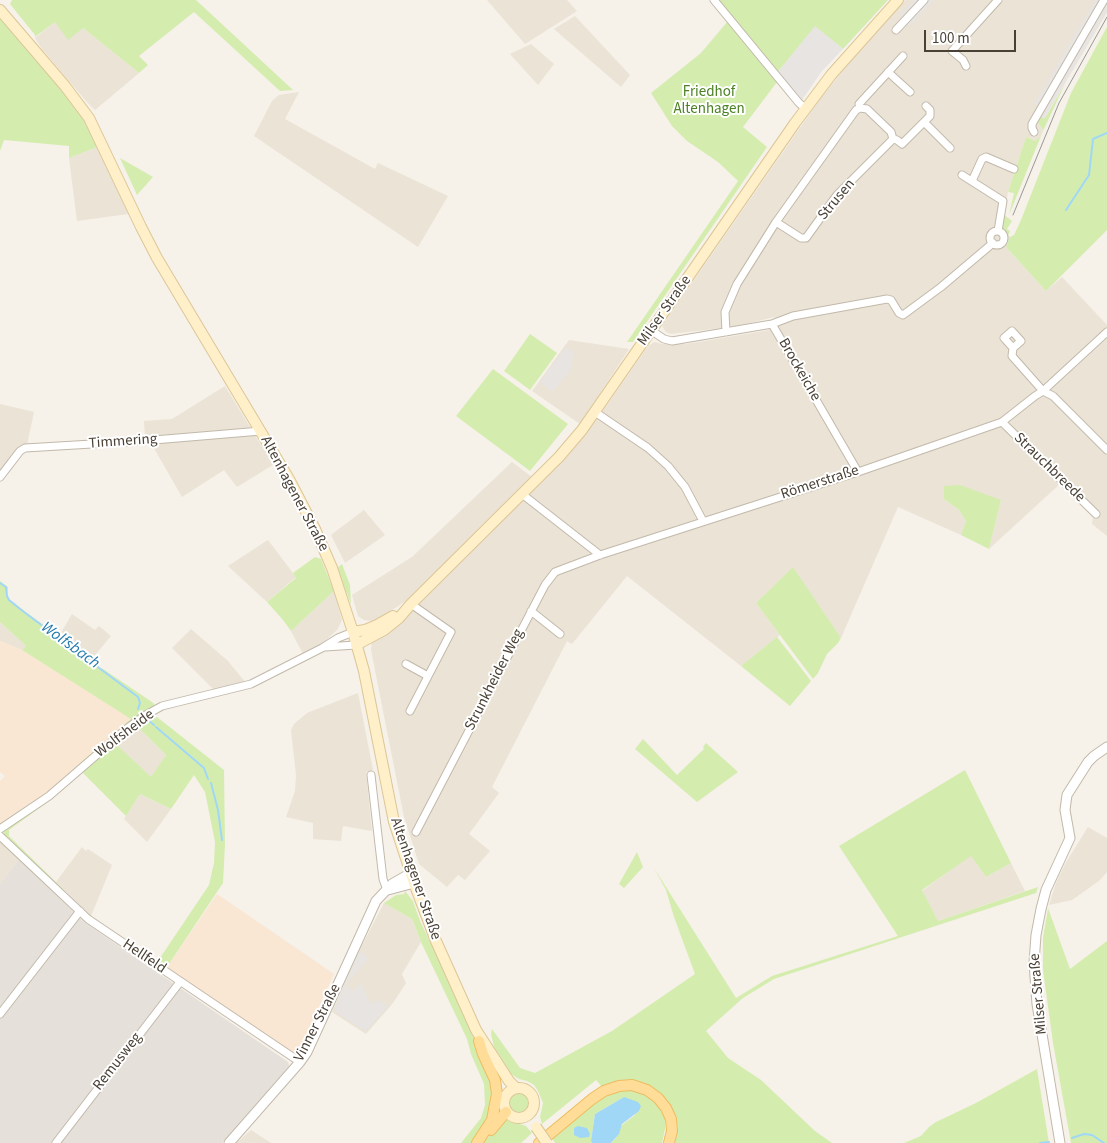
<!DOCTYPE html>
<html>
<head>
<meta charset="utf-8">
<style>
	body { margin:0 }
	#map { position:relative; width:1107px; height:1143px; overflow:hidden; background:#f6f1e9; font-family:"Source Sans 3",sans-serif }
	canvas { display:block }
	.scale { position:absolute; left:924px; top:30px; width:92px; height:22px; box-sizing:border-box; border:2px solid #4a4136; border-top:0; padding-left:6px; font-size:15px; line-height:18px; white-space:nowrap; color:#4a4136; -webkit-text-stroke:4px #fff; paint-order:stroke }
</style>
</head>
<body>
<div id="map">
<canvas width="1107" height="1143"></canvas>
<div class="scale">100 m</div>
</div>
<script>
const context = document.querySelector('canvas').getContext('2d');
context.lineJoin = 'round';
function fill(path, color) { context.fillStyle = color; context.fill(path, 'evenodd'); }
const shape = rows => new Path2D(rows.map(r => 'M' + r).join(''));
function stroke(path, color, width, dash) { context.strokeStyle = color; context.lineWidth = width; context.lineCap = dash ? 'butt' : 'round'; context.setLineDash(dash || []); context.stroke(path); }
function write(font, color, halo, rows, align = 'center') {
  context.font = font + ' "Source Sans 3",sans-serif'; context.lineWidth = 4; context.setLineDash([]); context.textBaseline = 'middle'; context.strokeStyle = halo; context.fillStyle = color; for (const [text, x, y, turn = 0] of rows) {
    context.save(); context.translate(x, y); context.rotate((+turn || 0) * Math.PI / 180); context.textAlign = isNaN(turn) ? turn : align; if (halo) context.strokeText(text, 0, 0); context.fillText(text, 0, 0); context.restore();
  }
}
fill(shape([
	[487,0,567,0,577,11,525,44],
	[905,0,1107,0,1107,12,1044,118,1038,122,1043,130,1040,137,1035,141,1026,137,1025,140,1008,192,1002,226,1003,231,1010,237,1006,247,1046,291,1062,277,1107,325,1107,536,1092,524,1093,517,1091,513,1061,483,989,549,1001,500,944,499,959,510,966,521,961,535,898,507,841,638,793,568,756,603,780,635,741,666,627,576,572,644,567,641,492,787,499,793,469,834,490,851,465,880,458,875,447,887,419,864,404,817,371,650,372,642,406,618,410,611,563,461,593,425,649,345,655,342,662,344,686,344,770,330,777,324,774,317,738,326,671,334,666,332,662,326,822,96,873,34],
	[575,16,630,75,621,87,554,29],
	[55,22,83,28,139,73,95,110,87,102,42,49,35,38],
	[531,44,554,64,538,85,510,54],
	[299,92,285,119,375,169,378,163,448,196,418,247,254,136,272,101,279,95],
	[100,146,128,214,77,221,69,158],
	[569,340,629,349,580,424,532,391],
	[225,386,250,427,249,429,145,438,144,421,172,419],
	[0,404,34,412,27,445,21,445,0,473],
	[255,435,273,465,237,487,224,470,182,497,151,443],
	[512,462,532,477,409,599,378,619,371,621,364,620,358,616,352,595,412,557],
	[364,510,385,535,345,563,331,535],
	[268,540,296,577,267,602,228,566],
	[334,591,342,620,337,630,321,645,303,654,291,631],
	[72,614,95,630,99,626,111,636,89,662,80,652,59,636],
	[0,622,26,646,22,650,0,641],
	[191,629,228,661,245,682,214,690,172,648],
	[358,693,373,770,366,772,372,831,343,826,341,841,313,839,313,823,286,817,295,791,296,775,291,730,294,724,307,713],
	[138,727,166,755,151,778,117,745],
	[140,794,171,809,147,842,124,819],
	[1088,827,1107,838,1107,872,1099,881,1072,900,1049,905,1056,883,1065,864],
	[0,842,19,859,0,884],
	[82,847,86,851,88,849,112,865,91,916,56,882],
	[971,855,986,877,1011,863,1025,891,938,921,922,891],
	[384,903,412,919,421,942,402,974,406,983,393,1003,366,1034,332,1012,359,951],
	[251,1130,271,1143,236,1143]
]), '#eae3d6');
fill(shape([
	[0,641,22,650,132,719,47,792,2,823,0,823,0,781,5,776,0,772],
	[217,894,334,974,298,1052,292,1054,167,967]
]), '#f9e7d3');
fill(shape([
	[19,859,84,922,288,1062,289,1066,222,1143,0,1143,0,884]
]), '#e5e0da');
fill(shape([
	[12,0,196,0,293,90,280,91,194,12,139,56,148,65,139,73,83,28,68,40,55,22,35,37,35,35,10,4],
	[718,0,888,0,843,49,815,27,777,73],
	[0,18,73,101,100,146,69,158,69,146,4,140,0,151],
	[728,21,777,82,743,127,767,147,633,342,627,342,738,181,718,162,687,141,672,126,651,93,701,53],
	[1107,27,1107,230,1046,291,1006,247,1010,237,1014,235,1021,220,1071,93],
	[1065,84,1043,131,1009,215,1014,193,1008,192,1025,140,1026,137,1035,141,1040,137,1043,130,1037,121,1040,116,1045,118],
	[120,158,153,177,137,195],
	[1003,214,1012,221,1007,229,1010,231,1008,236,1002,229],
	[530,334,557,353,530,390,504,371],
	[493,369,568,424,530,471,456,416],
	[960,485,1001,500,989,549,961,535,966,521,959,510,944,499,944,486],
	[315,557,321,559,334,591,291,631,283,620,267,602,296,578,293,573],
	[342,564,350,585,351,604,337,568],
	[793,567,841,638,838,643,827,654,818,673,813,679,756,603],
	[0,581,8,587,7,598,80,652,89,662,103,669,152,702,156,706,48,794,0,826,0,823,2,823,47,792,131,719,22,650,26,646,0,622],
	[777,637,811,681,790,706,741,666],
	[157,717,224,770,225,844,223,883,167,967,158,961,209,885,214,863,215,842,205,792,194,775,171,809,140,794,126,816,83,773,82,770,116,741,117,745,151,777,166,755,138,727],
	[643,739,677,775,704,749,703,747,706,743,738,772,697,802,635,749],
	[965,770,1011,863,986,877,971,856,922,890,938,921,1038,887,1036,893,774,979,743,998,706,1031,728,1058,761,1080,815,1131,832,1143,860,1143,675,1143,678,1130,676,1116,669,1103,647,1087,621,1081,602,1087,596,1080,542,1124,540,1117,543,1103,538,1091,534,1085,527,1081,519,1079,511,1074,494,1047,491,1034,492,1029,520,1068,535,1073,612,1031,695,974,674,917,666,890,654,868,736,998,772,976,898,936,839,846],
	[77,775,79,776,52,799,9,830,9,836,63,889,61,891,4,837,4,831],
	[637,852,643,867,624,888,619,884],
	[405,891,413,901,420,921,470,1025,469,1028,473,1031,481,1055,491,1075,493,1110,473,1143,461,1143,481,1118,485,1105,484,1084,471,1054,467,1039,421,942,412,919,384,903,396,895,404,894],
	[1048,908,1070,969,1107,941,1107,1143,1071,1143,1053,1043,1043,970,1043,938],
	[1037,1069,1049,1143,862,1143,904,1143,921,1136,929,1127,936,1122,976,1103],
	[622,1088,639,1090,657,1103,665,1118,665,1129,662,1143,611,1143,616,1138,622,1125,635,1115,624,1097,595,1114,591,1141,592,1143,555,1143,551,1136,588,1104],
	'507 1103a12 12 0 1 1 24 0a12 12 0 1 1-24 0Z',
	[506,1116,514,1122,526,1126,532,1133,521,1143,483,1143]
]), '#d4edaf');
fill(shape([
	[914,0,934,0,910,26,899,16],
	[1095,0,1107,0,1107,12,1044,119,1040,116,1043,110,1034,104],
	[815,26,843,49,822,71,802,100,797,98,777,73],
	[566,347,574,352,571,369,553,392,540,382],
	[359,951,369,958,346,985,353,991,360,984,363,987,370,1004,378,1000,388,1006,366,1031,334,1011]
]), '#e7e4e1');
fill(shape([
	[624,1097,638,1102,641,1106,639,1111,622,1124,619,1134,611,1143,592,1143,591,1141,595,1114],
	[578,1126,587,1128,590,1134,589,1137,580,1138,574,1135,574,1128]
]), '#a1d7f6');
stroke(shape([
	[1066,210,1089,175,1093,139,1107,133],
	[0,583,6,587,7,596,9,600,24,612,138,697,140,703,138,709],
	[148,720,154,725],
	[156,727,204,768,208,779],
	[211,783,218,810,222,840],
	[1072,1138,1084,1134,1092,1135,1104,1143],
	[1040,1143,1049,1142]
]), '#a1d7f6', 2);
const minor = shape([
	[714,0,799,103,805,108],
	[896,30,924,0],
	[966,66,963,60,952,51,998,0],
	[888,72,910,92],
	[860,108,859,104,903,56],
	[924,122,950,148],
	[1034,132,1032,128,1032,124,1104,0],
	[962,175,1003,201,998,231],
	[972,181,982,159,986,157,1014,169],
	[776,222,801,238,806,238,837,195,893,139],
	'990 238a7 7 0 1 1 14 0a7 7 0 1 1-14 0Z',
	[772,324,858,472],
	[652,331,664,339,672,341,772,324,793,316,887,299,891,300,899,313,903,315,941,287,993,243],
	[726,332,725,312,737,284,776,222,856,110,860,108,867,109,891,132,893,139,897,140,902,144,930,116,930,110,926,106],
	[1013,348,1021,341,1012,331,1004,338,1013,348,1012,356,1043,391],
	[1043,391,1053,396,1107,450],
	[595,412,648,448,668,466,685,487,703,521],
	[1002,422,1096,514],
	[0,477,20,451,25,448,142,441,261,431],
	[522,494,600,555],
	[531,611,560,634],
	[325,647,356,645],
	[406,664,428,676],
	[410,711,451,632,411,604],
	[371,775,383,879,387,890],
	[0,829,49,796,129,727,144,716,162,706,251,684,322,648,338,638,353,632],
	[416,832,545,585,555,572,600,555,858,472,1002,422,1035,396,1043,391,1107,332],
	[0,836,88,919,300,1062],
	[0,1014,80,911],
	[56,1143,180,982]
]);
const tertiary = shape([
	[388,890,414,883],
	[229,1143,300,1062,307,1052,376,901,392,884,411,873],
	[1060,1143,1037,1004,1034,963,1036,935,1041,909,1046,890,1070,838,1065,810,1067,795,1088,762,1094,756,1107,747]
]);
const secondary = shape([
	[0,10,65,86,89,118,141,227,157,258,289,479,315,529,332,568,353,632,364,671,394,822,414,883,436,941,476,1030,509,1081,516,1088],
	[353,632,365,630,377,625,393,616],
	[356,645,384,630,399,618,411,604,559,457,582,430,795,123,831,75,898,0],
	'504 1103a15 15 0 1 1 30 0a15 15 0 1 1-30 0Z'
]);
const primary = shape([
	[491,1130,506,1112],
	[477,1143,492,1120,497,1094,495,1080,483,1054,479,1041],
	[539,1143,592,1099,604,1091,619,1086,632,1085,647,1090,658,1098,666,1108,671,1119,672,1131,669,1143]
]);
stroke(minor, '#c2b9aa', 9);
stroke(tertiary, '#c2b9aa', 11);
stroke(secondary, '#dcc697', 12);
stroke(primary, '#eebc5f', 12);
stroke(minor, '#fff', 7);
stroke(tertiary, '#fff', 9);
stroke(secondary, '#fff0c9', 10);
stroke(primary, '#ffdd98', 10);
stroke(shape([
	[1013,215,1059,103,1107,17]
]), '#989898', 1);
const secondaryBridge = shape([
	[536,1127,547,1143]
]);
stroke(secondaryBridge, '#dcc697', 12, []);
stroke(secondaryBridge, '#fff0c9', 10);
write('15px', '#4c8224', '#fff', [
	["Friedhof",709,93],
	["Altenhagen",709,110]
]);
write('15px', '#4a4136', '#fff', [
	["Strusen",837,200,-50],
	["Milser Straße",665,311,-55],
	["Brockeiche",799,370,60],
	["Timmering",123,442,-4],
	["Strauchbreede",1049,468,44],
	["Römerstraße",820,483,-18],
	["Altenhagener Straße",294,494,62],
	["Strunkheider Weg",495,680,-63],
	["Wolfsheide",125,734,-37],
	["Altenhagener Straße",415,879,71],
	["Hellfeld",144,957,34],
	["Milser Straße",1039,994,-95],
	["Vinner Straße",318,1023,-63],
	["Remusweg",118,1062,-52]
]);
write('italic 16px', '#247aae', '#fff', [
	["Wolfsbach",70,646,36]
]);
</script>
</body>
</html>
